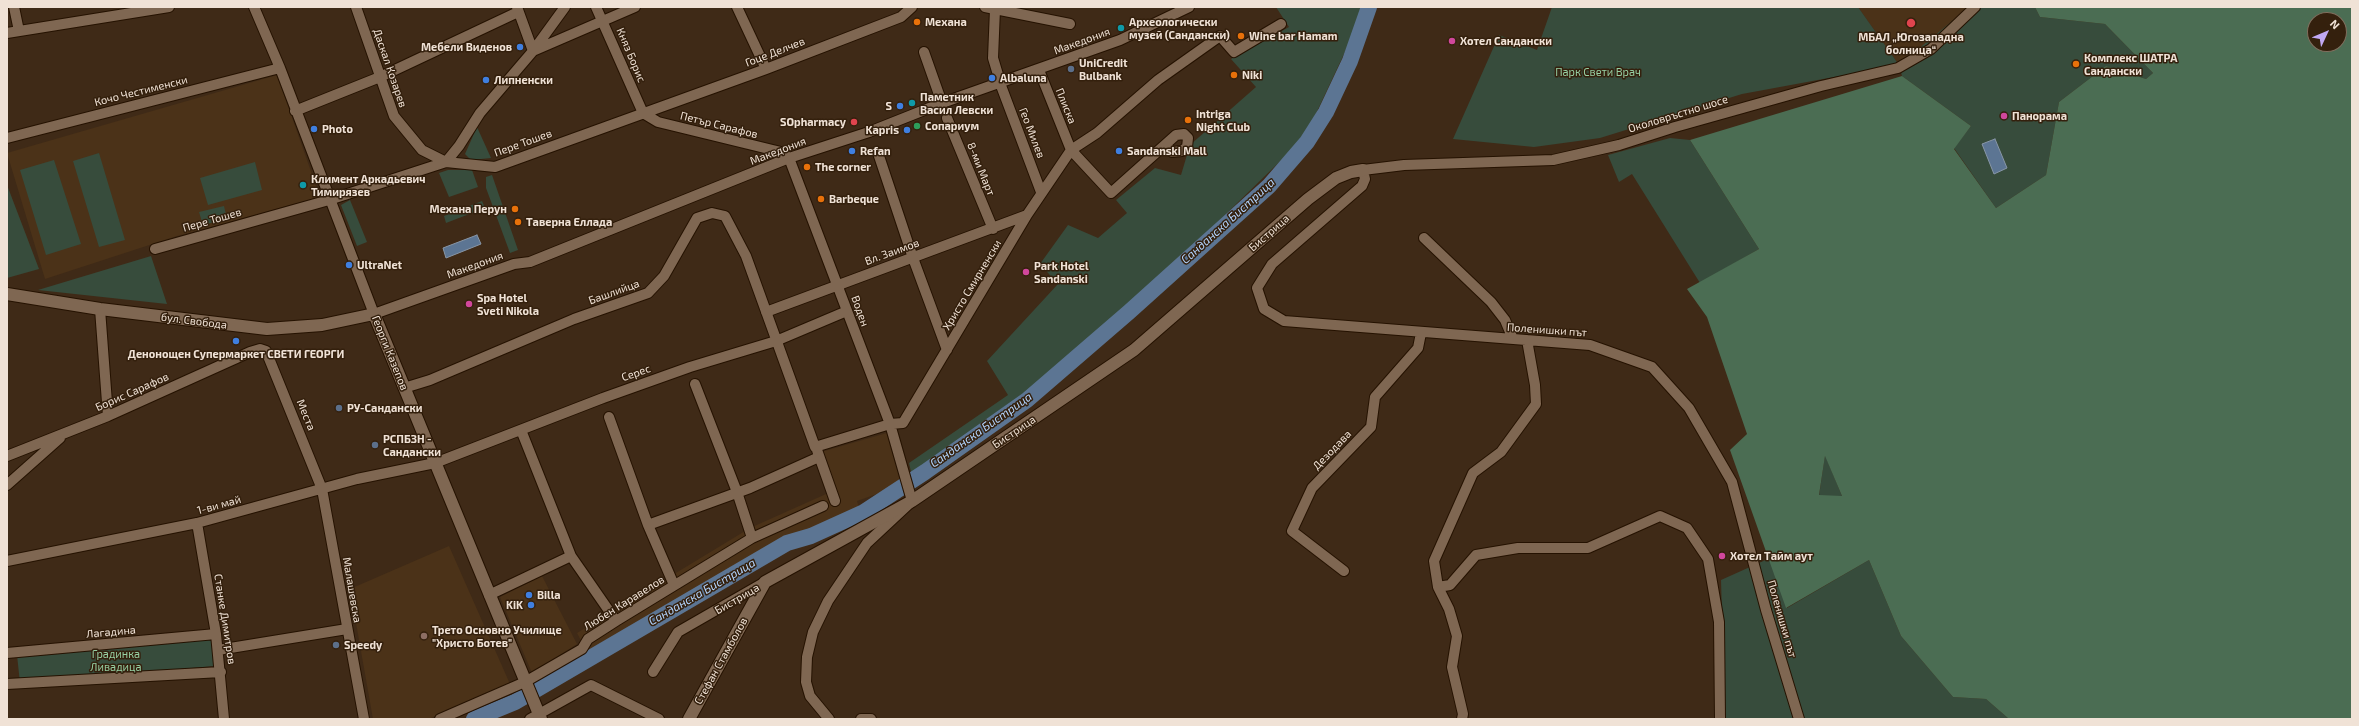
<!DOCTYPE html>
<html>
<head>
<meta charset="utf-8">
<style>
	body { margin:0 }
	#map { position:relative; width:2359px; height:726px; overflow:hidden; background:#3f2a17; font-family:"Exo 2",sans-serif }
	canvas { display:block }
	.frame { position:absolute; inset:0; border:8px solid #f0e2d6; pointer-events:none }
	.north { position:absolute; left:2307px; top:12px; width:40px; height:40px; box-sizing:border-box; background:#34200d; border:1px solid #7f6e5d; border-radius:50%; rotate:46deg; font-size:11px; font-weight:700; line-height:16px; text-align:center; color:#f0e2d6 }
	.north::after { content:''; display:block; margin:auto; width:14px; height:18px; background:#c1a8f3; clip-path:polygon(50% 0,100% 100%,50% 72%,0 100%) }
</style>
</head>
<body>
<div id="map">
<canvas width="2359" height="726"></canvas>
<div class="frame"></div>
<div class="north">N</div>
</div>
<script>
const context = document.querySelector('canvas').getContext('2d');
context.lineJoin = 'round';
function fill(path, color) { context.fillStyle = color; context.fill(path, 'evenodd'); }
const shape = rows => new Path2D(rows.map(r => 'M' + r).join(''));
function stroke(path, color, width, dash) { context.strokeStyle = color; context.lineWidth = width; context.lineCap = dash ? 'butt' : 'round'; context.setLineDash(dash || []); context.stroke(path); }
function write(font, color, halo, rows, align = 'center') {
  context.font = font + ' "Exo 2",sans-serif'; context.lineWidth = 3; context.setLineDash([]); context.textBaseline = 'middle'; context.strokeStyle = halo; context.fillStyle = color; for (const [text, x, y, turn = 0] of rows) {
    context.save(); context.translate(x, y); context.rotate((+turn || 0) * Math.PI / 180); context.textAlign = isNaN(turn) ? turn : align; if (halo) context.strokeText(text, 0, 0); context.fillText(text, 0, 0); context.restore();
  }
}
fill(shape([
	[1858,7,1968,7,1935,39,1899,65],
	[277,75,320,197,177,236,45,279,7,153],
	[887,433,902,485,857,501,860,511,757,553,588,654,577,633,750,528,835,490,821,452],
	[449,546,510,684,429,719,373,719,350,589],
	[542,576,577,644,532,673,500,597]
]), '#4b3218');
fill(shape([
	[1276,7,1366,7,1305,137,1156,282,1015,403,912,476,909,463,1008,395,987,361,1058,284,1040,264,1068,225,1098,238,1127,213,1116,200,1155,168,1181,175,1190,145,1256,87,1231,59,1289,27],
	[1552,7,1858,7,1899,65,1969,7,2035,7,2040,17,2105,24,2153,73,2146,79,2106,66,2059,102,2046,175,1996,208,1954,148,1971,126,1902,76,1899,65,1742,94,1600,138,1534,147,1453,139,1499,35,1537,50],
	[477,127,491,158,471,160,465,154],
	[1670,138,1690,140,1759,249,1700,283,1632,174,1619,182,1608,155],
	[99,153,125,240,99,247,73,161],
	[54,160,81,244,46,255,20,170],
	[255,162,262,190,208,205,200,178],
	[448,170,472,170,478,187,449,197,439,173],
	[492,175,518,250,510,253,486,188,486,177],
	[7,185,39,269,7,278],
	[350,200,367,242,357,246,341,205],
	[482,201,485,208,446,223,444,216],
	[224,206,227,219,203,225,199,212],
	[151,256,167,304,38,290],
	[1825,455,1842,496,1819,496],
	[1770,558,1787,608,1869,560,1901,636,1953,697,1986,699,2009,719,1725,719,1721,580],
	[212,637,215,666,20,683,17,655]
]), '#374c3c');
fill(shape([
	[2035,7,2352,7,2352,719,2009,719,1986,699,1953,697,1901,636,1869,560,1786,608,1730,450,1747,434,1707,317,1687,289,1759,249,1690,140,1902,76,1971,126,1954,149,1996,208,2046,175,2059,102,2106,66,2146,79,2153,73,2105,24,2040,17],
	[2315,20,2339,20,2339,44,2315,44],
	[1825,456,1842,496,1819,495]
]), '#4b6d53');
const water = shape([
	[1995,139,2007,168,1994,174,1982,144,1995,139],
	[477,235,481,244,446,258,443,248,477,235]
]);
fill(water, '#5c7593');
stroke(water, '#8896a7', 1);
stroke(shape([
	[474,719,515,702,787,543,811,536,864,512,925,472,1027,400,1129,312,1269,186,1307,142,1326,112,1350,61,1369,7]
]), '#5c7593', 16);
const street = shape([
	[14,7,19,31],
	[254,7,280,68,374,314,514,264,530,262,789,158,869,132,942,103,1120,40,1189,7],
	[356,7,394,116,422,150,446,162],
	[517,7,533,51],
	[596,7,643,113],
	[737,7,766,69],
	[985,7,1070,24],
	[995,9,993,58,999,78],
	[7,33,169,7],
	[533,51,565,7],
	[924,52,942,103],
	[1039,70,1071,150,1111,193,1176,135,1184,134,1188,138,1187,147,1182,151,1172,152,1165,145],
	[1000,83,1041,192],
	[295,111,380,77,518,12],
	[643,113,658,122,781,152,789,158],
	[947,118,993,229],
	[7,138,280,68],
	[878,153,913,258,947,350],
	[789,158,890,424,912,501,867,543,828,601,813,632,807,657,806,682,810,696,829,719],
	[446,162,459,146,480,113,533,51,635,7],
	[1424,238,1491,302,1505,320,1513,339],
	[155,249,329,200,446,162,495,167,766,69,901,17,912,7],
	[100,309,108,416],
	[766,312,1027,215],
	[1527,340,1535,385,1536,404,1501,452,1473,473,1434,561,1438,587,1450,585,1476,555,1518,548,1588,548,1660,516,1687,528,1708,559,1719,622,1720,719],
	[695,384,737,492,752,538],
	[404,388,430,380,574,319,648,293,664,276,697,218,712,213,725,216,746,256,815,447,890,424,903,423,1027,215,1071,150,1097,133,1158,80,1220,36,1234,52,1281,24],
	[609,417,648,525,674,585],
	[521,430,571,556,616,621],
	[817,450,835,501],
	[7,456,108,416,250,352,260,349,266,351,322,489,364,719],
	[7,485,60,438],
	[197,523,216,634,224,719],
	[648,525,750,488,819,457],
	[7,561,197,523,357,479,435,463,603,398,690,367,776,341,847,311],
	[1344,571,1292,531,1312,488,1371,427,1375,397,1418,348,1421,333],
	[1438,587,1449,609,1457,636,1452,667,1463,714,1462,719],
	[489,595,571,556],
	[218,650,347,629],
	[7,653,216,634],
	[653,672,678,632,765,582],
	[7,684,221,672],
	[440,719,525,682,582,649,588,639,616,621,752,538,823,506],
	[530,719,591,685,659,719],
	[861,719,871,719],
	[1799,719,1766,610,1732,482,1689,408,1652,367,1590,345,1284,321,1264,309,1257,288,1272,264,1362,186,1365,179,1363,170,1404,165,1553,160,1619,145,1675,127,1821,86,1898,68,1931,49,1975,7]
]);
const secondary = shape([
	[7,294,100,309,267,329,322,325,374,314,541,719],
	[689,719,765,582,912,501,1134,350,1308,199,1336,178,1351,172,1363,170]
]);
stroke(street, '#251201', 12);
stroke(secondary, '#251201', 14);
stroke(street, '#7f6752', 10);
stroke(secondary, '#7f6752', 12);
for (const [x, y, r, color] of [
	[917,22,4,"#e8710a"],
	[1911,23,5,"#e0444e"],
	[1121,28,4,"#0f9aa8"],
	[1241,36,4,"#e8710a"],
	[1452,41,4,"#d1479c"],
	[520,47,4,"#3f7fe0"],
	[2076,64,4,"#e8710a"],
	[1071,69,4,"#5c6f8a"],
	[1234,75,4,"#e8710a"],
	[992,78,4,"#3f7fe0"],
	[486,80,4,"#3f7fe0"],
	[912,103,4,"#0f9aa8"],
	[900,106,4,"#3f7fe0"],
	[2004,116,4,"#d1479c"],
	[1188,120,4,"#e8710a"],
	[854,122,4,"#e0444e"],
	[917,126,4,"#2e9e5b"],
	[314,129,4,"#3f7fe0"],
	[907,130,4,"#3f7fe0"],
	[852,151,4,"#3f7fe0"],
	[1119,151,4,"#3f7fe0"],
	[807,167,4,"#e8710a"],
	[303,185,4,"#0f9aa8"],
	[821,199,4,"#e8710a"],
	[515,209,4,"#e8710a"],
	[518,222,4,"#e8710a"],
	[349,265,4,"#3f7fe0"],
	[1026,272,4,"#d1479c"],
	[469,304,4,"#d1479c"],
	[236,341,4,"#3f7fe0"],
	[339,408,4,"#5c6f8a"],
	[375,445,4,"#5c6f8a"],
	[1722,556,4,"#d1479c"],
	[529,595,4,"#3f7fe0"],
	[531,605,4,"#3f7fe0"],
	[424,636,4,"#8d6e63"],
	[336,645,4,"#5c6f8a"]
]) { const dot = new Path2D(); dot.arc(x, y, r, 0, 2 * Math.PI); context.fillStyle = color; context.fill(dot); stroke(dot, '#34200d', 1.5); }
write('bold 11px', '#f0e2d6', '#34200d', [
	["Механа",925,22],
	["Археологически",1129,22],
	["музей (Сандански)",1129,35],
	["Wine bar Hamam",1249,36],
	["МБАЛ „Югозападна",1911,37,"center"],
	["болница“",1911,50,"center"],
	["Хотел Сандански",1460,41],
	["Мебели Виденов",512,47,"right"],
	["Комплекс ШАТРА",2084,58],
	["Сандански",2084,71],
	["UniCredit",1079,63],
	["Bulbank",1079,76],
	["Niki",1242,75],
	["Albaluna",1000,78],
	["Липненски",494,80],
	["Паметник",920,97],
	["Васил Левски",920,110],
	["S",892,106,"right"],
	["Intriga",1196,114],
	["Night Club",1196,127],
	["Панорама",2012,116],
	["SOpharmacy",846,122,"right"],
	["Сопариум",925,126],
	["Photo",322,129],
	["Kapris",899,130,"right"],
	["Refan",860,151],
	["Sandanski Mall",1127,151],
	["The corner",815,167],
	["Климент Аркадьевич",311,179],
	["Тимирязев",311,192],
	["Barbeque",829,199],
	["Механа Перун",507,209,"right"],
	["Таверна Еллада",526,222],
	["UltraNet",357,265],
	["Park Hotel",1034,266],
	["Sandanski",1034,279],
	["Spa Hotel",477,298],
	["Sveti Nikola",477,311],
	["Денонощен Супермаркет СВЕТИ ГЕОРГИ",236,354,"center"],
	["РУ-Сандански",347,408],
	["РСПБЗН -",383,439],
	["Сандански",383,452],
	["Хотел Тайм аут",1730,556],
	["Billa",537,595],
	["KiK",523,605,"right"],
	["Трето Основно Училище",432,630],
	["\"Христо Ботев\"",432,643],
	["Speedy",344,645]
], 'left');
write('11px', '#f0e2d6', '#34200d', [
	["Македония",1082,41,-20],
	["Гоце Делчев",775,52,-21],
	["Княз Борис",631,55,67],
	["Даскал Козарев",390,68,71],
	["Кочо Честименски",141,91,-14],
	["Плиска",1066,106,68],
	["Околовръстно шосе",1678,114,-17],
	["Петър Сарафов",719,125,14],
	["Гео Милев",1032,133,69],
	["Пере Тошев",523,143,-20],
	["Македония",778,151,-21],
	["8-ми Март",981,169,68],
	["Пере Тошев",212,220,-16],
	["Бистрица",1269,233,-41],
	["Вл. Заимов",892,252,-20],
	["Македония",475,265,-20],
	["Христо Смирненски",972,285,-59],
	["Башлийца",614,292,-20],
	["Воден",860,311,70],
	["бул. Свобода",194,321,7],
	["Поленишки път",1547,330,4],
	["Георги Казепов",390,353,68],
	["Серес",636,373,-19],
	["Борис Сарафов",132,392,-24],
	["Места",306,415,68],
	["Бистрица",1014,432,-34],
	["Дезодава",1332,450,-46],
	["1-ви май",219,505,-15],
	["Малашевска",352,590,80],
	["Бистрица",737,599,-30],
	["Любен Каравелов",624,603,-32],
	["Станке Димитров",225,619,81],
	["Поленишки път",1782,619,74],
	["Лагадина",111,632,-5],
	["Стефан Стамболов",721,661,-61]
]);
write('11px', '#96cfa3', '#34200d', [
	["Парк Свети Врач",1598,72],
	["Градинка",116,654],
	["Ливадица",116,667]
]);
write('italic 12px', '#b2d4fe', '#34200d', [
	["Санданска Бистрица",1228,221,-42],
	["Санданска Бистрица",981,430,-35],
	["Санданска Бистрица",702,592,-30]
]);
</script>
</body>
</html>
